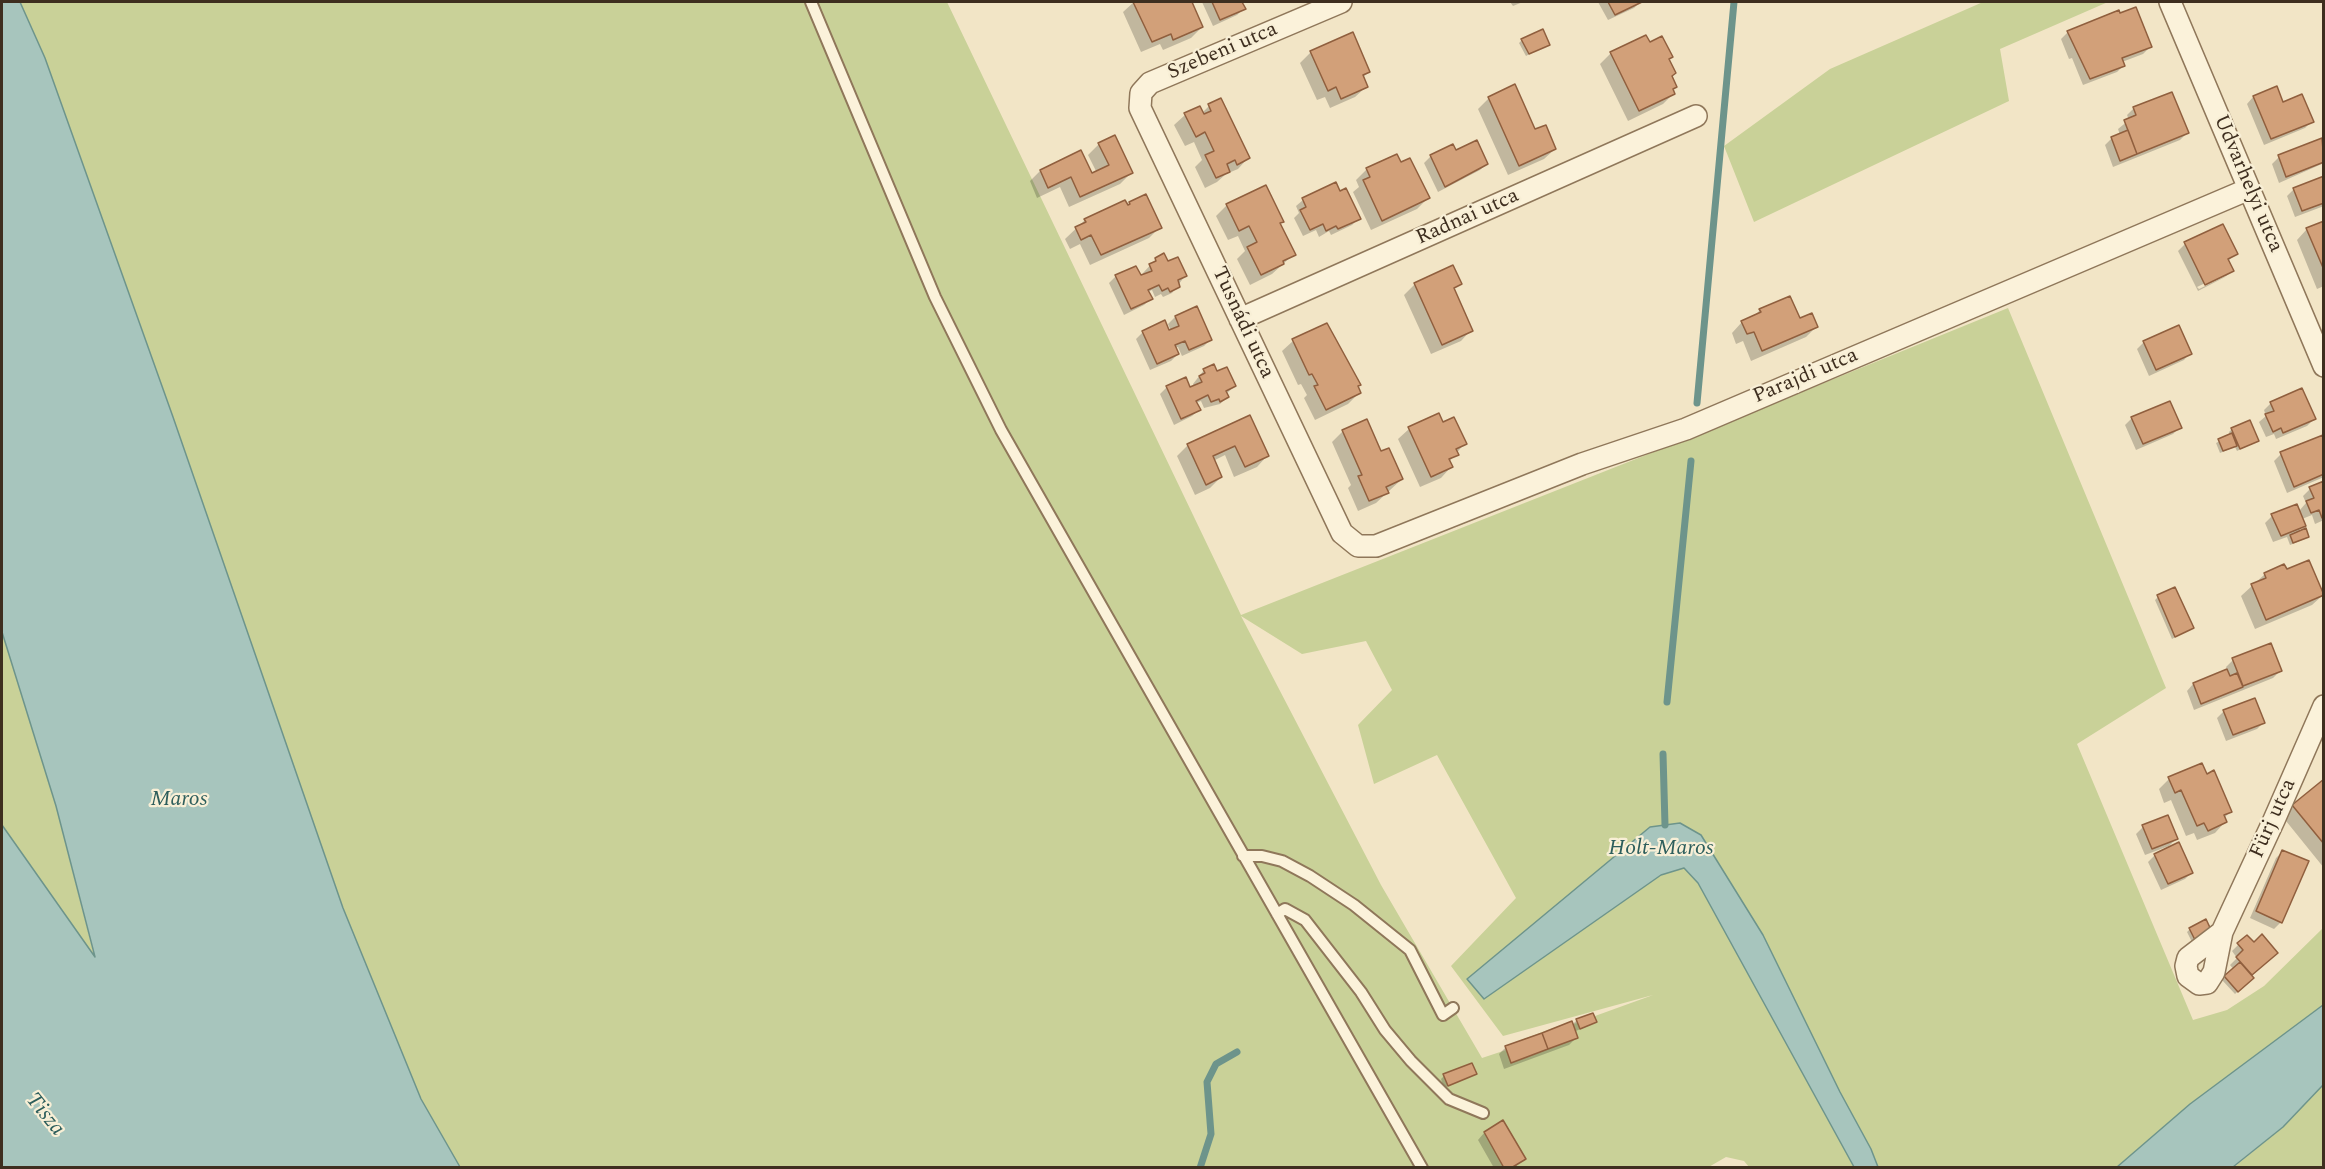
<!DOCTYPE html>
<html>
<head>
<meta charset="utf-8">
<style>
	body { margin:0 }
	#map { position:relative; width:2325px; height:1169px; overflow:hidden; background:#f2e5c6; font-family:Spectral,serif }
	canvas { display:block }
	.frame { position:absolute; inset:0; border:3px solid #3e2e1f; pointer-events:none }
</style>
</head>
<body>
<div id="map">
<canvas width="2325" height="1169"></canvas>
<div class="frame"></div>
</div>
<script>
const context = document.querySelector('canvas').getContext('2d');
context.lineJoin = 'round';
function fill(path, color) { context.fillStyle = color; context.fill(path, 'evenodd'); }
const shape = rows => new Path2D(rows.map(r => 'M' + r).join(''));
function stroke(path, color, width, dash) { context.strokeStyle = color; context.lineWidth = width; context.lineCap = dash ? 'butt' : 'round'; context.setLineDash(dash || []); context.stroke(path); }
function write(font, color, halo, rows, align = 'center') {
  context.font = font + ' Spectral,serif'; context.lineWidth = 4.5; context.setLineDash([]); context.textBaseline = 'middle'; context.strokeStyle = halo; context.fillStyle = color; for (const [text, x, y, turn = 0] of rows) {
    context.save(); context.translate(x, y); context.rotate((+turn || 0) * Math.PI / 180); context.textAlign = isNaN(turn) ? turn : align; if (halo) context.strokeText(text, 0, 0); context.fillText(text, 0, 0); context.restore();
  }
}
fill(shape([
	[20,2,947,2,1241,615,1684,440,2008,308,2166,688,2077,744,2193,1020,2227,1010,2264,986,2323,928,2323,1005,2190,1104,2117,1167,1878,1167,1871,1149,1840,1092,1763,935,1701,835,1468,980,1484,999,1661,875,1684,868,1698,883,1854,1167,1749,1167,1744,1161,1726,1157,1707,1168,460,1167,421,1099,343,908,173,417,45,58],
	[1241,616,1302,654,1366,641,1392,690,1358,725,1374,784,1437,755,1516,898,1451,966,1503,1036,1653,995,1595,1016,1593,1013,1576,1019,1577,1023,1573,1024,1572,1021,1505,1046,1506,1050,1482,1058,1381,885],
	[1983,2,2108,2,2000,49,2009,101,1754,222,1724,146,1830,69],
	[2,632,56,806,95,959,2,825],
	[2323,1085,2323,1167,2233,1168,2283,1127]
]), '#c9d198');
const water = shape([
	[2,2,20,2,45,58,173,417,343,908,421,1099,460,1167,2,1167,2,825,95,957,56,806,2,632,2,2],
	[1680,823,1701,835,1763,935,1840,1092,1871,1149,1878,1167,1854,1167,1698,883,1684,868,1661,875,1484,999,1467,979,1650,827,1680,823],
	[2323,1005,2323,1085,2283,1127,2233,1167,2117,1167,2190,1104,2323,1005]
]);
fill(water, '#a7c5bd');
stroke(water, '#6d948b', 1.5);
fill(shape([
	[1134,2,1190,2,1202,27,1191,38,1163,50,1160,44,1141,52,1123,12],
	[1202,2,1241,2,1244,8,1237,15,1213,26],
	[1510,2,1523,2,1513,6],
	[1598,2,1640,2,1634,8,1608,20],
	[2068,32,2150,47,2143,54,2122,62,2124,65,2117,72,2083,85,2072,58,2069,59,2061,39],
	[1522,40,1548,44,1526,56,1519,43],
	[1649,44,1668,60,1671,77,1676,86,1672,90,1673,94,1663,104,1628,121,1600,64,1611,53],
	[1311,52,1369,72,1362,78,1366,87,1355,97,1330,108,1325,97,1317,100,1300,63],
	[2276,88,2283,104,2312,121,2305,128,2264,145,2247,104,2253,97],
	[1489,98,1535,131,1555,149,1544,159,1508,175,1478,109],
	[1209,106,1248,158,1238,169,1226,174,1217,182,1205,188,1195,167,1202,160,1194,142,1185,146,1174,125,1185,115,1202,113],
	[2134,108,2187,133,2180,140,2113,167,2105,145,2112,138,2120,135,2118,129,2129,120,2127,115],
	[2321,140,2324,147,2324,163,2279,183,2272,164,2279,157],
	[1099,144,1131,173,1120,184,1069,207,1060,187,1037,198,1030,181,1040,171,1091,175,1097,173,1088,155],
	[1396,156,1400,164,1428,198,1417,209,1371,230,1353,192,1359,187,1356,180,1366,170],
	[1431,156,1487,164,1480,170,1438,192,1424,163],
	[2324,178,2324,206,2295,217,2287,196,2294,189],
	[1340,193,1359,218,1352,225,1331,235,1329,231,1319,237,1316,230,1303,236,1294,218,1299,213,1296,206,1303,200],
	[1227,205,1282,221,1279,224,1294,254,1272,274,1250,285,1237,259,1245,251,1238,236,1228,240,1216,216],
	[1127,206,1160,227,1149,238,1090,265,1080,244,1070,249,1065,239,1085,220],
	[2324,222,2324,286,2317,289,2297,240,2307,229],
	[2185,244,2236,254,2228,261,2232,271,2225,277,2198,291,2178,251],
	[2226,273,2226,276,2199,289,2197,287],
	[1156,259,1167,263,1185,276,1172,293,1163,297,1161,294,1155,297,1152,290,1148,292,1151,299,1144,305,1124,315,1109,283,1116,276,1140,277,1144,276,1143,273],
	[1460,283,1453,290,1471,330,1461,341,1431,354,1404,295,1415,284],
	[1196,308,1211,339,1204,346,1182,356,1178,347,1175,348,1178,354,1171,361,1150,370,1136,339,1143,332,1173,336,1168,324,1175,317],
	[1760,310,1799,320,1816,327,1806,337,1751,361,1743,341,1736,344,1732,333,1742,322,1753,317],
	[1293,341,1357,387,1359,393,1348,404,1315,420,1304,398,1307,395,1301,384,1298,385,1282,351],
	[2144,342,2190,353,2184,360,2149,376,2137,349],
	[1204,370,1216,373,1235,386,1226,394,1227,397,1220,404,1204,408,1201,401,1196,403,1199,410,1192,416,1174,425,1160,394,1167,387,1190,389,1194,387,1193,384],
	[2271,403,2314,419,2307,426,2276,439,2274,434,2266,437,2259,422,2266,416,2264,410],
	[1438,415,1442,424,1465,443,1449,462,1451,467,1441,478,1420,487,1398,439,1409,429],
	[1250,417,1267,456,1257,467,1234,477,1225,455,1213,461,1221,477,1210,488,1195,495,1177,456,1188,445],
	[2132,418,2180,427,2173,434,2136,450,2125,425],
	[2232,429,2257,441,2237,451,2235,447,2220,453,2216,443,2230,436,2229,432],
	[1343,431,1381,453,1402,479,1376,503,1358,511,1348,488,1351,485,1332,442],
	[2322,437,2324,477,2287,493,2274,461,2281,454],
	[2324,483,2324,520,2315,524,2312,515,2302,519,2304,525,2297,533,2308,536,2305,539,2290,545,2287,537,2273,542,2265,523,2272,516,2299,511,2306,503,2303,496,2310,489],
	[2286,571,2323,595,2312,605,2255,629,2241,596,2265,574],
	[2158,597,2192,628,2172,639,2155,600],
	[2233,660,2280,671,2273,678,2194,710,2187,691,2193,684,2227,670,2226,667],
	[2224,711,2264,722,2257,729,2226,741,2217,718],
	[2169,779,2230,812,2224,818,2225,822,2215,833,2197,840,2194,833,2186,836,2171,800,2164,803,2159,789],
	[2324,781,2324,868,2282,816],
	[2143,827,2176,839,2169,846,2145,855,2136,834],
	[2283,851,2281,922,2274,929,2250,918,2276,858],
	[2155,855,2192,872,2185,879,2161,890,2148,862],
	[2190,929,2211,931,2192,942,2187,932],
	[2238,945,2269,959,2250,976,2252,978,2235,994,2222,980,2234,970,2230,965,2237,958,2232,951],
	[1592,1015,1595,1022,1574,1032,1576,1038,1569,1045,1504,1069,1499,1054,1506,1047,1572,1025,1576,1021],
	[1475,1073,1444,1088,1441,1079,1444,1076],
	[1484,1133,1524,1159,1514,1168,1494,1168,1478,1140]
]), '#0003');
stroke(shape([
	[1697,403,1734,2],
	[1667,702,1691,461],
	[1663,754,1665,825],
	[1200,1168,1211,1134,1207,1082,1216,1064,1237,1052]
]), '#6d948b', 7);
const building = shape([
	[1133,2,1192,2,1203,27,1173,40,1171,34,1152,42,1133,2],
	[1212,2,1242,2,1246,9,1220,20,1212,2],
	[1608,2,1642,2,1615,15,1608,2],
	[2136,7,2152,47,2122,58,2125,66,2090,79,2067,31,2119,10,2120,13,2136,7],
	[1543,29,1550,45,1529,54,1521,39,1543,29],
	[1353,32,1370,72,1363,75,1368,87,1341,99,1336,87,1328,91,1310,51,1353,32],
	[1646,35,1650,42,1662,36,1673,57,1669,59,1676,73,1672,76,1677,87,1673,89,1675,94,1639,111,1610,52,1646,35],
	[1515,84,1535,129,1546,125,1556,149,1519,166,1488,97,1515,84],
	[2277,86,2283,102,2302,94,2314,122,2271,139,2253,96,2277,86],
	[2172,92,2189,133,2137,154,2124,120,2136,115,2133,107,2172,92],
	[1221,98,1250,158,1237,165,1235,160,1227,164,1230,172,1216,178,1205,155,1214,151,1205,132,1196,137,1184,113,1200,106,1204,114,1211,111,1208,104,1221,98],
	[2128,130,2137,154,2120,161,2111,137,2128,130],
	[1115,135,1133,173,1080,197,1071,177,1048,188,1040,170,1081,150,1092,173,1109,165,1098,143,1115,135],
	[2322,138,2324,162,2286,177,2278,155,2322,138],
	[1477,140,1488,164,1445,187,1430,155,1453,144,1456,150,1477,140],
	[1397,154,1401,162,1410,158,1430,198,1382,221,1363,180,1370,177,1366,168,1397,154],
	[2324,176,2324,203,2302,211,2293,188,2324,176],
	[1336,182,1340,191,1346,188,1361,219,1338,229,1336,226,1326,231,1323,224,1310,230,1300,210,1306,207,1302,198,1336,182],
	[1266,185,1284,222,1280,223,1296,255,1283,261,1284,264,1261,275,1247,247,1257,242,1249,226,1239,231,1226,204,1266,185],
	[1146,194,1162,228,1101,255,1091,235,1081,240,1075,227,1086,222,1084,219,1125,200,1128,205,1130,204,1129,202,1146,194],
	[2324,221,2324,270,2306,228,2324,221],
	[2223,224,2238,254,2228,259,2234,271,2205,285,2184,242,2223,224],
	[1164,253,1168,261,1178,257,1187,276,1178,280,1180,287,1170,292,1168,288,1162,291,1159,285,1148,290,1153,299,1131,309,1115,275,1136,266,1141,275,1152,271,1149,264,1156,261,1155,258,1164,253],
	[1453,265,1462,284,1454,288,1473,331,1442,345,1414,283,1453,265],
	[1790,296,1800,318,1812,313,1818,327,1762,351,1754,332,1747,334,1741,321,1761,312,1759,309,1790,296],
	[1197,306,1212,340,1189,350,1185,341,1175,345,1179,354,1157,364,1142,331,1165,320,1169,330,1179,326,1175,316,1197,306],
	[1327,323,1361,385,1358,386,1361,393,1326,410,1314,386,1318,385,1312,374,1309,375,1292,339,1327,323],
	[2179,325,2192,354,2156,370,2143,341,2179,325],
	[1214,364,1217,371,1227,367,1236,386,1226,391,1229,397,1220,402,1219,399,1211,402,1208,395,1196,401,1201,410,1181,419,1166,386,1186,377,1190,387,1202,382,1199,376,1205,373,1203,369,1214,364],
	[2302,388,2316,419,2283,433,2281,428,2273,432,2265,414,2274,411,2270,402,2302,388],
	[2170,401,2182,428,2143,444,2131,417,2170,401],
	[1439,413,1443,422,1454,417,1467,444,1456,449,1459,455,1449,459,1453,467,1431,477,1408,427,1439,413],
	[1250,415,1269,456,1245,467,1235,446,1213,456,1222,477,1206,485,1187,444,1250,415],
	[1367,419,1381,451,1389,448,1403,479,1386,487,1389,493,1369,501,1358,476,1362,475,1342,430,1367,419],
	[2250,420,2259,441,2240,449,2231,428,2250,420],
	[2232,433,2237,446,2223,451,2218,439,2232,433],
	[2323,435,2324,474,2294,487,2280,452,2323,435],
	[2324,481,2324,517,2322,518,2319,510,2311,513,2306,501,2314,498,2309,487,2324,481],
	[2297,504,2306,526,2281,536,2271,514,2297,504],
	[2306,528,2309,537,2293,543,2290,535,2306,528],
	[2309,560,2324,595,2266,620,2251,584,2266,578,2264,573,2284,564,2287,569,2309,560],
	[2175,587,2194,628,2175,637,2157,595,2175,587],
	[2271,643,2282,671,2243,686,2232,658,2271,643],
	[2227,669,2230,676,2237,673,2243,687,2201,704,2193,683,2227,669],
	[2255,698,2265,723,2233,735,2223,710,2255,698],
	[2202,763,2207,774,2214,770,2232,812,2224,815,2227,822,2208,831,2204,823,2197,826,2181,790,2175,793,2168,777,2202,763],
	[2324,779,2324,844,2292,805,2324,779],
	[2168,815,2178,839,2152,849,2142,825,2168,815],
	[2179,842,2193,873,2168,884,2154,854,2179,842],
	[2282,850,2309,861,2282,923,2256,911,2282,850],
	[2206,919,2212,932,2195,940,2189,928,2206,919],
	[2262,934,2278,953,2252,975,2236,957,2243,950,2237,943,2247,935,2254,942,2262,934],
	[2240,962,2254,978,2238,992,2224,976,2240,962],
	[1593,1013,1597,1022,1580,1029,1576,1019,1593,1013],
	[1572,1021,1578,1038,1548,1049,1542,1033,1572,1021],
	[1542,1033,1548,1049,1511,1063,1505,1046,1542,1033],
	[1472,1063,1477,1074,1448,1086,1443,1074,1472,1063],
	[1503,1120,1526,1159,1511,1168,1504,1168,1484,1132,1503,1120]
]);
fill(building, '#d2a079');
stroke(building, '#905f3e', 1.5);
const lane = shape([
	[811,2,935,297,1001,430,1422,1168],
	[1243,856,1262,856,1282,861,1310,876,1354,905,1410,950,1443,1015,1453,1008],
	[1277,914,1285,909,1305,920,1361,992,1385,1030,1411,1061,1449,1099,1483,1113]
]);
const street = shape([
	[1341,2,1150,83,1141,93,1140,108,1342,533,1358,546,1376,546,1582,464,1686,429,2249,189],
	[2170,2,2324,366],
	[1240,319,1696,116],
	[2222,932,2188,958,2186,966,2188,976,2199,984,2207,983,2214,972,2222,932,2274,820,2324,706]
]);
stroke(lane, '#8f775a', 14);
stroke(street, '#8f775a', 24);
stroke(lane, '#fbf2da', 10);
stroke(street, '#fbf2da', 21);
write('21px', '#3e2e1f', '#f8efd6', [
	["Szebeni utca",1223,52,-23],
	["Udvarhelyi utca",2247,184,67],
	["Radnai utca",1468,218,-24],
	["Tusnádi utca",1242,323,65],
	["Parajdi utca",1806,377,-23],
	["Fürj utca",2274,819,-66]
]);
write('italic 22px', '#2d5e5c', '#f8efd6', [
	["Maros",179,801],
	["Holt-Maros",1661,850],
	["Tisza",44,1115,51]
]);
</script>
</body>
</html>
